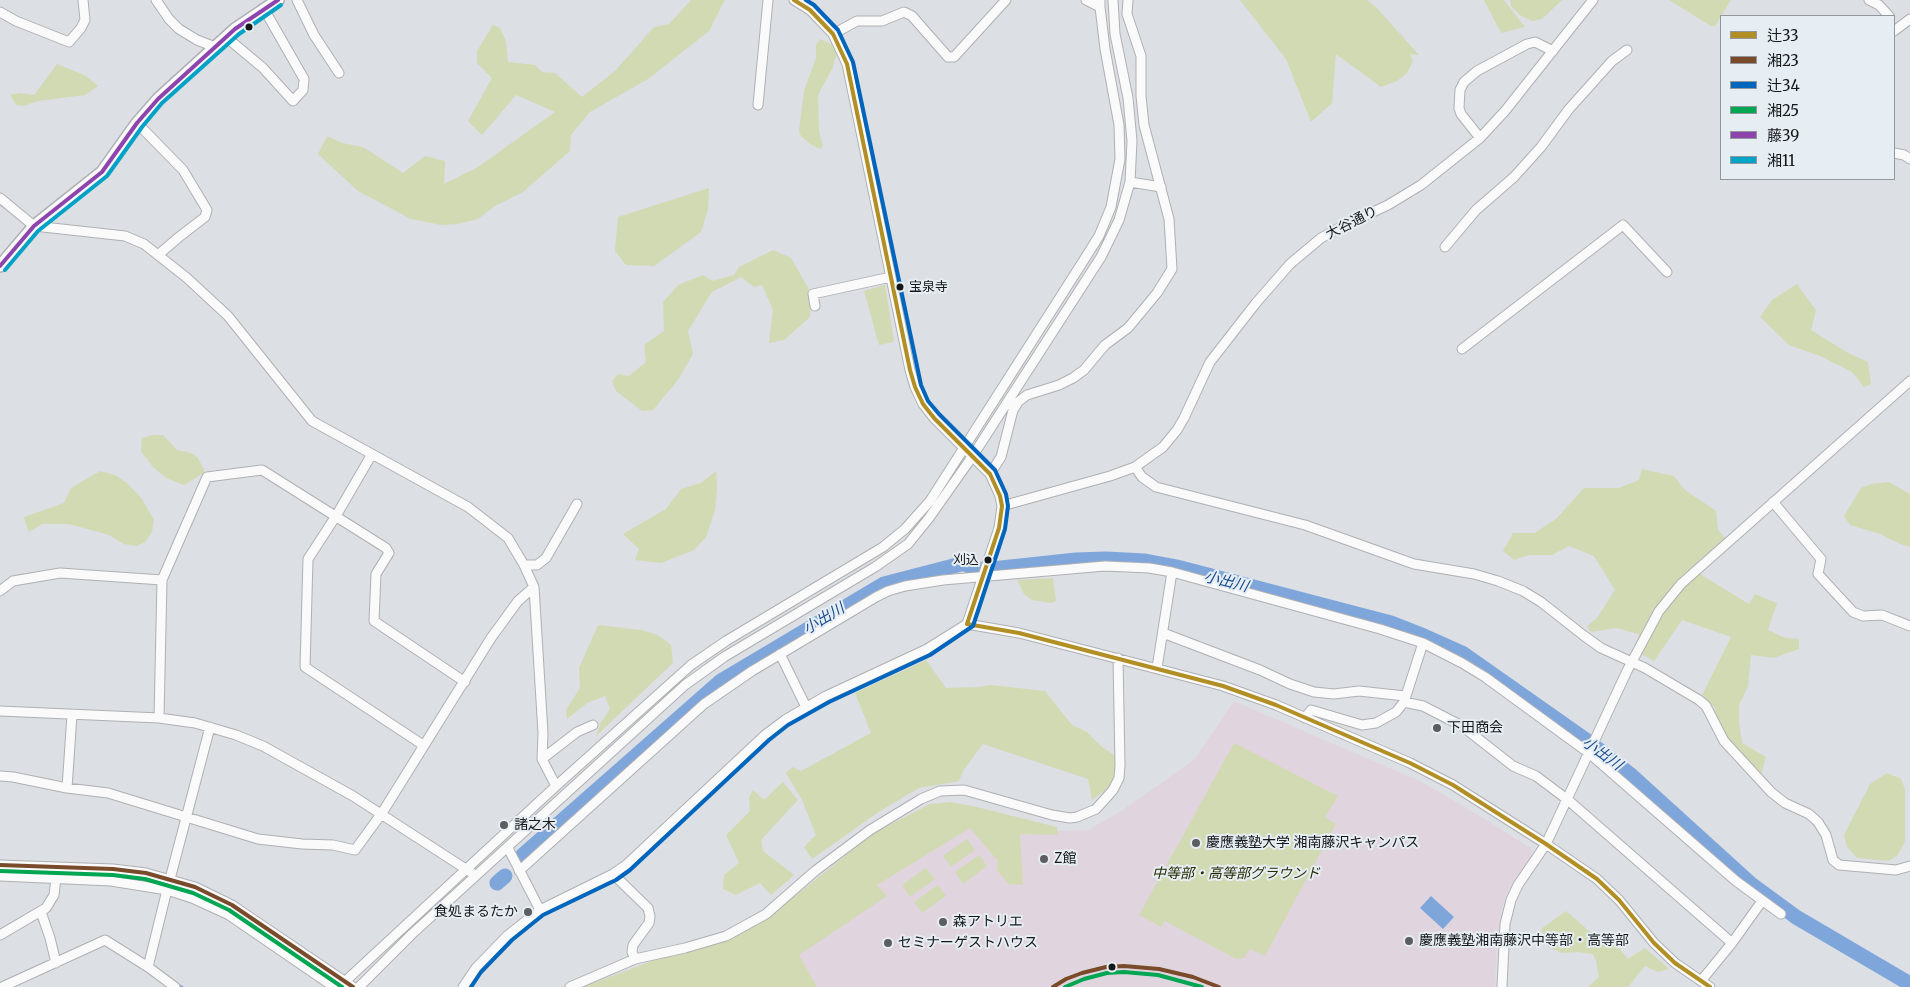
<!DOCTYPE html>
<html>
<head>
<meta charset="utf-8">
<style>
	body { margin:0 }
	#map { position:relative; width:1910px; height:987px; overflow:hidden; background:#dcdfe3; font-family:Merriweather,"Noto Sans JP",serif }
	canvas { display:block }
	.legend { position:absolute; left:1720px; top:15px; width:175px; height:165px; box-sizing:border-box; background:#e6edf3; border:1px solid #92979c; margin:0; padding:6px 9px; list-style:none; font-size:15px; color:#151719 }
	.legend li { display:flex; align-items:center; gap:10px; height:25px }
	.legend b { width:25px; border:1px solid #92979c }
</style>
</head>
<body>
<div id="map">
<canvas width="1910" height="987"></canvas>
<ul class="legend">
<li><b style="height:6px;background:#b28f24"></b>辻33</li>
<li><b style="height:6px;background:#7a4b2a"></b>湘23</li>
<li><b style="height:6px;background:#0065bd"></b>辻34</li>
<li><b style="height:6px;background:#00a651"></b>湘25</li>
<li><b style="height:6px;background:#8e44ad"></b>藤39</li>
<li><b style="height:6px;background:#01a2c5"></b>湘11</li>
</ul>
</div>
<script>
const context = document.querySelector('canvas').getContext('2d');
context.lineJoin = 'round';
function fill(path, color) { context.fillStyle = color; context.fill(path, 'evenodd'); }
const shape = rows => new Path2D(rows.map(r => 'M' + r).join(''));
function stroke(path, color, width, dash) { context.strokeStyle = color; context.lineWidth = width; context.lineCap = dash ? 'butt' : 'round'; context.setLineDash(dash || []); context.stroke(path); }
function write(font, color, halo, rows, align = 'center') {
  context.font = font + ' Merriweather,"Noto Sans JP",serif'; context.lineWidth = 4; context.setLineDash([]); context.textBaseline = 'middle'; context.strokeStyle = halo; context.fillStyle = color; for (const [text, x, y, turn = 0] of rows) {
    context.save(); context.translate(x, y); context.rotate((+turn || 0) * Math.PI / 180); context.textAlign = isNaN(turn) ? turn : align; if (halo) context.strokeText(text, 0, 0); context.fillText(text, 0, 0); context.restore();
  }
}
fill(shape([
	[1234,701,1420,781,1475,813,1531,848,1532,856,1506,895,1502,907,1497,942,1495,987,605,987,730,943,930,813,1054,831,1088,830,1121,811,1194,760]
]), '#e0d5df');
fill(shape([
	[691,0,725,0,709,31,648,79,590,112,571,135,570,151,523,192,495,206,478,219,458,224,441,225,411,219,358,191,318,154,327,136,342,143,363,147,403,173,425,156,445,161,444,184,478,167,555,112,516,95,482,135,468,121,492,78,477,63,477,51,493,25,500,28,506,41,508,62,535,65,542,72,555,73,582,97,615,71,654,27,669,24],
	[1240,0,1367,0,1377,8,1419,55,1410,54,1413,61,1407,73,1397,81,1381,87,1336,54,1332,103,1311,122,1286,59],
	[1484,0,1504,0,1525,27,1501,33],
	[1510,0,1562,0,1542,19,1532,21,1520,15,1511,6],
	[1669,0,1731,0,1715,26,1711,26],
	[820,39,831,44,837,53,832,69,818,95,819,131,823,146,820,149,810,144,801,136,799,131,804,91,816,58,816,45],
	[57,64,86,76,98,86,85,95,38,101,23,106,16,105,10,95,20,93,34,95],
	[709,188,708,210,701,232,654,266,626,265,615,251,618,217],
	[773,250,791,258,811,293,810,317,784,340,769,343,773,310,762,285,754,287,741,277,712,292,688,331,693,354,678,380,653,410,642,411,616,391,612,381,618,374,629,376,646,362,644,345,664,331,663,302,678,285,703,275,712,281,734,275,739,267],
	[1797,284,1816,310,1811,330,1848,353,1868,362,1871,384,1864,387,1852,372,1820,356,1789,345,1760,317,1772,300],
	[885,285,894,342,879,345,864,291],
	[153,435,163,435,177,450,191,453,198,458,205,472,184,485,166,478,153,467,141,451,142,438],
	[1642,469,1674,476,1685,490,1716,511,1718,530,1728,541,1696,569,1703,576,1749,604,1755,594,1777,603,1768,630,1785,638,1799,639,1799,649,1774,658,1751,655,1748,686,1739,705,1739,723,1742,743,1766,757,1761,775,1758,775,1736,751,1717,723,1715,708,1702,695,1731,637,1682,620,1654,661,1635,650,1639,634,1616,628,1591,632,1587,626,1597,618,1615,590,1594,556,1569,546,1552,555,1529,555,1514,560,1503,551,1513,533,1535,533,1557,518,1584,488,1619,488,1639,480],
	[100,471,115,475,127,483,142,499,154,520,152,532,145,542,136,546,124,544,109,535,69,524,42,524,29,532,26,525,24,517,64,503,71,488],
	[716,471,717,490,715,510,706,537,694,550,661,563,635,560,639,549,623,534,666,509,681,489,701,483],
	[1889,482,1910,494,1910,547,1900,544,1880,534,1850,525,1844,516,1861,488,1871,484],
	[1053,578,1056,601,1052,603,1032,600,1024,594,1017,580],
	[598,625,641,630,658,635,671,645,673,663,596,736,601,722,610,709,605,696,587,703,567,719,566,710,580,688,579,668],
	[926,660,946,688,978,687,991,685,1045,691,1072,725,1087,732,1102,747,1117,757,1113,784,1092,800,1088,779,983,744,963,771,959,781,919,788,880,811,812,859,804,847,816,835,802,800,786,773,792,767,801,771,871,733,855,693],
	[1234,743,1338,796,1325,817,1336,824,1265,956,1250,949,1244,958,1236,959,1165,921,1161,927,1139,915],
	[1887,773,1901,779,1905,789,1905,842,1897,856,1888,861,1857,858,1847,847,1844,835,1870,784],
	[783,782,798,800,761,840,763,851,794,875,771,895,760,883,736,895,723,889,724,875,739,863,726,835,750,811,749,798,753,790,764,800],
	[951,802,977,807,1057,827,1058,835,1020,834,1023,885,1008,884,997,870,998,861,970,828,877,885,887,896,799,955,817,987,583,987,657,959,727,940,775,912,874,833,930,804],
	[967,839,975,850,951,867,943,856],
	[979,855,987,866,963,884,955,872],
	[926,868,935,879,910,897,902,885],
	[938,885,946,896,922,913,914,902],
	[1566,911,1590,932,1607,934,1628,959,1645,948,1669,969,1658,972,1645,966,1628,987,1588,987,1599,977,1596,961,1593,954,1577,952,1562,953,1548,947,1541,929]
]), '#d2dab3');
fill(shape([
	[1431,896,1454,917,1443,929,1420,908]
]), '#7fa6db');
stroke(shape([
	[175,984,182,987]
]), '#7fa6db', 2.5);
stroke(shape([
	[522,856,721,681,884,584,965,563,974,570,992,569,1076,560,1106,559,1145,561,1177,567,1391,623,1424,636,1462,653,1590,743,1632,776,1751,884,1796,917,1910,984],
	[497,883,505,876]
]), '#7fa6db', 15);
const minor = shape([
	[156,0,169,19,179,29,197,40,215,47],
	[297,0,314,35,339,73],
	[1086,0,1100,7],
	[1869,0,1879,5,1889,16],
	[0,12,16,21,69,42,81,28,85,20,83,0],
	[1894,31,1910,19],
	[833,34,857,21,882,21,904,12,912,16,948,57,954,57,1006,0],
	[226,37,263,68,293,101,303,90,304,79,264,9],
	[758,105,768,0],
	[137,123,183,170,207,210,205,217,179,237,158,255],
	[1480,138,1461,114,1459,108,1460,90,1464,82,1477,71,1527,44,1535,42,1553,51],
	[1894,153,1904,155,1910,159],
	[1130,182,1161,187],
	[0,198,34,226,125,236,144,244,187,278,228,316,312,421,468,507,508,538,524,565,534,587,543,733,542,759,556,786],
	[1445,247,1476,210,1514,177,1541,147,1569,109,1612,61,1627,50],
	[815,306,813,294,891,277],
	[1462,349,1623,225,1667,272],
	[372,454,336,516,308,559,305,667,423,745],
	[1135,467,1142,477,1156,487,1305,525,1414,564,1474,574,1498,581,1523,591,1541,602,1583,635,1601,648,1645,668,1699,700,1706,706,1724,741,1771,792,1785,803,1809,814,1818,822,1826,835,1833,860,1839,865,1896,870,1910,866],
	[990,474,1001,457,1013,410,1018,402,1027,395,1059,385,1073,378,1084,370,1105,345,1128,328,1157,293,1172,269,1169,219,1144,125,1141,96,1141,56,1127,14,1128,0],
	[1773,502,1821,559,1818,574,1853,612,1863,616,1882,615,1910,626],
	[1002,506,1110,476,1135,467,1163,447,1177,430,1184,418,1210,362,1256,303,1290,264,1321,238,1345,225,1388,205,1421,185,1480,138,1505,111,1593,0],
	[524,565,537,565,546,558,577,504],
	[0,591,13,581,60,573,162,580],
	[967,624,1019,633,1223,686,1276,705,1410,763,1453,785,1546,844,1597,879,1619,900,1654,943,1675,963,1710,987],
	[1163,633,1260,670,1290,684,1314,692,1334,694,1359,691,1405,696],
	[1423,643,1404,702,1423,706,1462,726,1513,766,1536,776,1568,800,1732,943],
	[780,654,806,707],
	[1157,668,1172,572],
	[0,711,159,718,195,723,236,735,263,746,353,796,472,873],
	[159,718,162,580,207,477,262,470,386,548,389,553,376,574,374,621,465,682],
	[1305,718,1311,710,1362,725,1376,723,1396,712,1404,702],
	[542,759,577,732,593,725],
	[0,776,13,777,67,788,108,793,258,839,302,844,333,845,355,850,382,813,491,638,518,601,534,587],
	[67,788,72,715],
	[508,848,540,910],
	[0,865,113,869,146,873,195,887,232,905,353,987],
	[519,871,704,704,752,671,876,597,888,591,905,586,943,580,1105,566,1149,568,1172,572,1380,629,1423,643,1462,663,1485,677,1589,753,1736,881,1781,914],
	[613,874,648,908,650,916,649,923,633,945,632,952,635,959],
	[0,876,111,881,167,890,192,898,229,915,334,987],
	[170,879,210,727],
	[41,912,50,938,56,963],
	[0,935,46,908,54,895,56,878],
	[148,967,167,890],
	[1701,981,1732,943,1762,901],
	[2,987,105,940,148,967,175,987],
	[339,987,556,786,691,665,726,641,883,547,905,529,930,501,1082,263,1099,236,1111,207,1120,159,1119,125,1105,49,1100,7,1100,0],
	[359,987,412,934,685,685,724,657,875,567,908,544,929,518,972,457,1101,257,1119,220,1130,182,1132,141,1128,98,1115,34,1113,0],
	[463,987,476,968,508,935,540,910,613,874,626,865,765,735,785,720,826,696,927,649,967,624,999,528,1002,506,1000,496,990,474,934,418,923,404,915,387,910,370,847,64,833,34,810,10,794,0],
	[570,987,635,959,685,948,726,936,766,914,815,871,870,830,921,799,940,791,964,790,1052,815,1070,818,1077,817,1096,809,1113,790,1119,778,1120,765,1118,658],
	[1502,987,1505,924,1511,900,1518,885,1546,844,1627,671,1659,611,1681,584,1910,381]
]);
const major = shape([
	[0,266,34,226,102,172,137,123,158,99,235,29,278,0]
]);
stroke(minor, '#aeb0b3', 11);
stroke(major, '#aeb0b3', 14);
stroke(minor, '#fafafb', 9);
stroke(major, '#fafafb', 11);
stroke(shape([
	[794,0,810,10,833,34,847,64,910,370,915,387,923,404,934,418,990,474,1000,496,1002,506,999,528,967,624],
	[967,624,1019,633,1223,686,1276,705,1410,763,1453,785,1546,844,1597,879,1619,900,1654,943,1675,963,1710,987]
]), '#b28f24', 4);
stroke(shape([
	[0,865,113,869,146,873,195,887,232,905,353,987],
	[1053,987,1066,979,1082,973,1106,967,1124,966,1159,969,1193,977,1219,987]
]), '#7a4b2a', 4);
stroke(shape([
	[471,987,481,972,512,940,543,915,616,880,630,870,769,740,788,725,829,702,930,655,973,626,1005,529,1008,506,1006,494,995,470,939,414,928,401,921,385,853,62,838,30,814,5,806,0]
]), '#0065bd', 4);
stroke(shape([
	[0,871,113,875,145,879,193,893,229,910,342,987],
	[1065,987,1084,979,1107,973,1124,972,1158,975,1202,987]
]), '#00a651', 4);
stroke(shape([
	[0,266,34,226,102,172,137,123,158,99,235,29,278,0]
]), '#8e44ad', 4);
stroke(shape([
	[5,270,38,231,107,176,142,127,162,103,239,34,281,5]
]), '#01a2c5', 4);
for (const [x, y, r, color] of [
	[249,27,4.5,"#151719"],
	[900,287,4.5,"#151719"],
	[988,560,4.5,"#151719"],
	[1437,728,5,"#5b5d60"],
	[504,825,5,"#5b5d60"],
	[1196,843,5,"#5b5d60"],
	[1044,859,5,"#5b5d60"],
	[528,912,5,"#5b5d60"],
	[943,922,5,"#5b5d60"],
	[1409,941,5,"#5b5d60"],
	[888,943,5,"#5b5d60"],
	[1112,967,4.5,"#151719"]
]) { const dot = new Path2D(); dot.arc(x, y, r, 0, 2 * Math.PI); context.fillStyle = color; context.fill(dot); stroke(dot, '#e6edf3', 2); }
write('13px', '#151719', '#e6edf3', [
	["宝泉寺",909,287],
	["刈込",979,560,"right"]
], 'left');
write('14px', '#151719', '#e6edf3', [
	["大谷通り",1352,223,-27]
]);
write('14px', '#151719', '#e6edf3', [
	["下田商会",1447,728],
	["諸之木",514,825],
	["慶應義塾大学 湘南藤沢キャンパス",1206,843],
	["Ζ館",1054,859],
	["食処まるたか",518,912,"right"],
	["森アトリエ",953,922],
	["慶應義塾湘南藤沢中等部・高等部",1419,941],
	["セミナーゲストハウス",898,943]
], 'left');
write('italic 14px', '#272c02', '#e6edf3', [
	["中等部・高等部グラウンド",1236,874]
]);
write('italic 15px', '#174c90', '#e6edf3', [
	["小出川",1226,582,14],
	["小出川",824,619,-31],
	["小出川",1602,754,36]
]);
</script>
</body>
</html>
